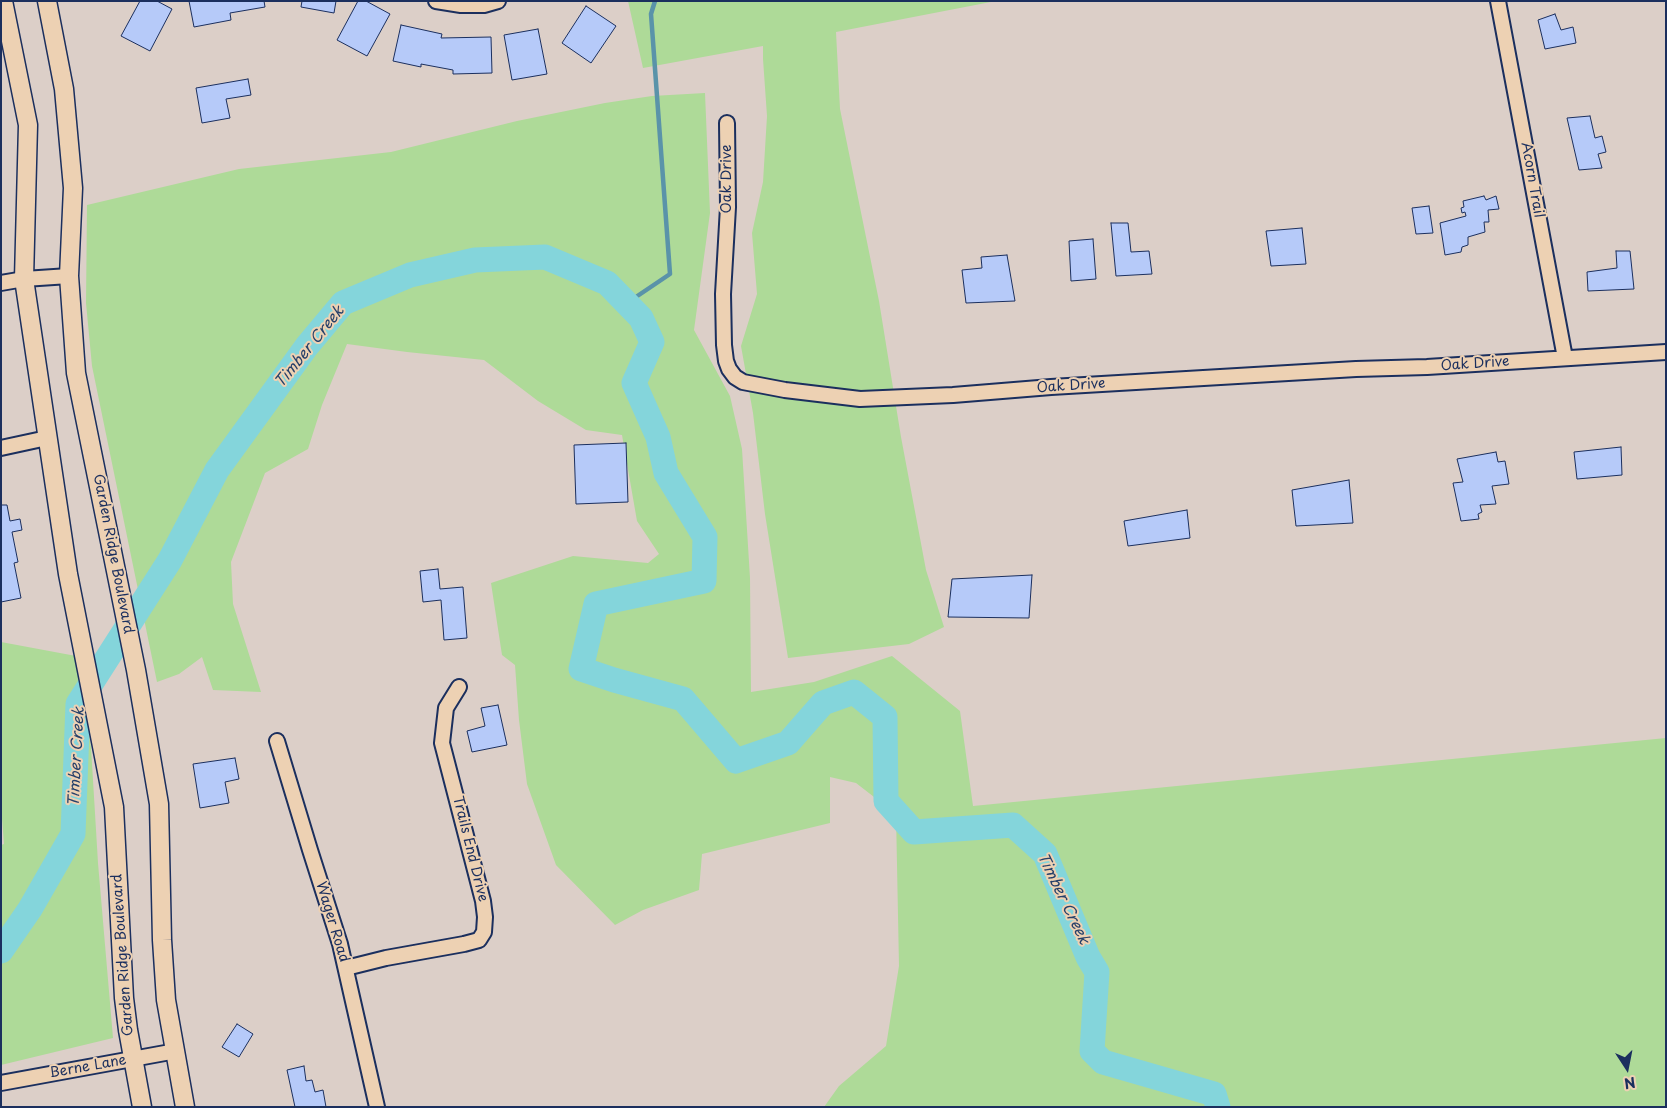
<!DOCTYPE html>
<html>
<head>
<meta charset="utf-8">
<style>
	body { margin:0 }
	#map { position:relative; width:1667px; height:1108px; overflow:hidden; background:#dccfc8; font-family:"Playpen Sans",sans-serif }
	canvas { display:block }
	.frame { position:absolute; inset:0; border:2px solid #1b2f5e; pointer-events:none }
	.north { position:absolute; left:1602px; top:1043px; width:50px; height:50px; -webkit-text-stroke:4px #edd1b3; paint-order:stroke; rotate:169deg; font-size:14px; font-weight:700; line-height:20px; text-align:center; color:#1b2f5e }
	.north::after { content:''; display:block; margin:auto; width:18px; height:22px; background:#1b2f5e; clip-path:polygon(50% 0,100% 100%,50% 72%,0 100%) }
</style>
</head>
<body>
<div id="map">
<canvas width="1667" height="1108"></canvas>
<div class="frame"></div>
<div class="north">N</div>
</div>
<script>
const context = document.querySelector('canvas').getContext('2d');
context.lineJoin = 'round';
function fill(path, color) { context.fillStyle = color; context.fill(path, 'evenodd'); }
const shape = rows => new Path2D(rows.map(r => 'M' + r).join(''));
function stroke(path, color, width, dash) { context.strokeStyle = color; context.lineWidth = width; context.lineCap = dash ? 'butt' : 'round'; context.setLineDash(dash || []); context.stroke(path); }
function write(font, color, halo, rows, align = 'center') {
  context.font = font + ' "Playpen Sans",sans-serif'; context.lineWidth = 4; context.setLineDash([]); context.textBaseline = 'middle'; context.strokeStyle = halo; context.fillStyle = color; for (const [text, x, y, turn = 0] of rows) {
    context.save(); context.translate(x, y); context.rotate((+turn || 0) * Math.PI / 180); context.textAlign = isNaN(turn) ? turn : align; if (halo) context.strokeText(text, 0, 0); context.fillText(text, 0, 0); context.restore();
  }
}
fill(shape([
	[628,1,996,1,836,32,840,109,879,301,901,437,926,570,944,627,909,644,788,658,765,514,753,413,741,346,757,294,752,233,763,182,767,116,763,59,763,46,643,68],
	[705,93,710,213,694,330,730,396,742,449,750,578,751,692,814,682,892,656,960,711,973,806,1666,738,1666,1107,824,1107,839,1086,886,1046,899,966,896,814,856,783,830,777,830,823,702,854,699,890,643,910,615,925,556,865,527,784,519,720,515,665,502,655,491,583,573,556,648,563,659,554,637,521,622,435,586,430,538,401,484,360,407,352,347,344,322,405,308,449,265,473,231,562,233,604,261,692,213,690,202,657,179,674,157,682,92,366,86,303,87,205,239,169,391,152,517,121,605,103,652,96],
	[1,642,76,656,91,747,98,863,113,1038,1,1065,1,845,4,844,1,806]
]), '#aeda98');
stroke(shape([
	[627,303,670,274,651,14,655,1]
]), '#5a93a9', 4.5);
stroke(shape([
	[1,951,30,909,73,834,78,704,170,560,217,470,307,346,343,303,410,275,475,260,545,257,607,283,641,318,652,342,634,383,658,437,666,473,705,537,704,581,596,604,581,669,614,680,683,699,736,761,788,743,823,703,854,692,885,717,886,801,914,832,1013,825,1045,854,1088,957,1097,972,1092,1051,1103,1062,1214,1094,1218,1107]
]), '#84d5db', 25);
const building = shape([
	[140,1,157,1,172,9,150,51,121,36,140,1],
	[189,1,264,1,265,7,230,13,231,20,194,27,189,1],
	[302,1,336,1,334,13,301,7,302,1],
	[358,1,366,1,390,14,367,56,337,40,358,1],
	[586,6,616,26,591,63,562,43,586,6],
	[1555,14,1561,30,1573,27,1576,43,1545,49,1538,20,1555,14],
	[401,25,442,34,441,38,491,37,492,73,453,74,453,70,421,64,421,67,393,61,401,25],
	[538,29,547,74,512,80,504,35,538,29],
	[248,79,251,95,226,99,230,118,202,123,196,88,248,79],
	[1590,116,1595,138,1602,136,1606,152,1598,154,1602,168,1579,170,1567,118,1590,116],
	[1484,196,1486,200,1496,196,1499,209,1488,210,1489,222,1484,222,1485,232,1468,237,1468,245,1462,247,1461,252,1445,255,1440,223,1466,216,1465,212,1462,213,1461,208,1464,207,1463,201,1484,196],
	[1429,206,1433,233,1416,234,1412,208,1429,206],
	[1111,223,1128,223,1131,252,1149,251,1152,274,1116,276,1111,223],
	[1302,228,1306,264,1271,266,1266,231,1302,228],
	[1093,239,1096,279,1071,281,1069,241,1093,239],
	[1616,251,1630,251,1634,289,1588,291,1587,272,1617,268,1616,251],
	[1007,255,1015,301,966,303,962,270,982,268,981,257,1007,255],
	[626,443,628,502,576,504,574,445,626,443],
	[1621,447,1622,475,1577,479,1574,452,1621,447],
	[1496,452,1498,462,1505,461,1509,484,1492,486,1496,504,1480,505,1482,512,1478,514,1479,519,1461,521,1453,483,1463,482,1457,459,1496,452],
	[1349,480,1353,523,1296,526,1292,490,1349,480],
	[1,505,7,505,10,521,20,519,22,530,12,532,18,562,14,563,21,598,1,602,1,505],
	[1187,510,1190,538,1128,546,1124,521,1187,510],
	[438,569,440,589,463,587,467,638,444,640,441,600,423,602,420,571,438,569],
	[1032,575,1029,618,948,617,952,579,1032,575],
	[498,705,507,745,472,752,467,731,485,726,481,708,498,705],
	[235,758,239,779,225,782,229,803,200,808,193,764,235,758],
	[237,1024,253,1034,239,1057,222,1047,237,1024],
	[304,1066,306,1081,312,1080,315,1092,323,1090,326,1107,295,1107,287,1070,304,1066]
]);
fill(building, '#b6caf9');
stroke(building, '#1b2f5e', 1);
const minor = shape([
	[436,1,461,5,484,5,498,1],
	[1498,1,1565,358],
	[727,123,728,207,723,294,724,345,726,361,729,369,735,377,743,382,785,390,860,399,953,395,1051,387,1356,369,1427,367,1666,352],
	[1,283,24,279,69,276],
	[1,448,47,438],
	[277,741,310,850,340,944,377,1107],
	[346,968,386,958,464,944,479,940,484,932,485,917,483,901,442,743,446,708,459,687],
	[1,1083,176,1051]
]);
const major = shape([
	[3,1,28,125,24,279,68,574,114,807,124,998,128,1030,142,1107],
	[47,1,64,89,73,188,69,276,76,373,136,670,159,804,162,940,166,1000,185,1107]
]);
stroke(minor, '#1b2f5e', 18);
stroke(major, '#1b2f5e', 21);
stroke(minor, '#edd1b3', 14);
stroke(major, '#edd1b3', 18);
write('14px', '#1b2f5e', '#edd1b3', [
	["Oak Drive",727,179,-90],
	["Acorn Trail",1532,180,80],
	["Oak Drive",1475,364,-4],
	["Oak Drive",1071,386,-4],
	["Garden Ridge Boulevard",113,554,79],
	["Trails End Drive",470,849,76],
	["Wager Road",332,922,73],
	["Garden Ridge Boulevard",123,955,-94],
	["Berne Lane",88,1067,-10]
]);
write('italic 15px', '#26406a', '#edd1b3', [
	["Timber Creek",310,347,-51],
	["Timber Creek",77,757,-87],
	["Timber Creek",1063,899,64]
]);
</script>
</body>
</html>
